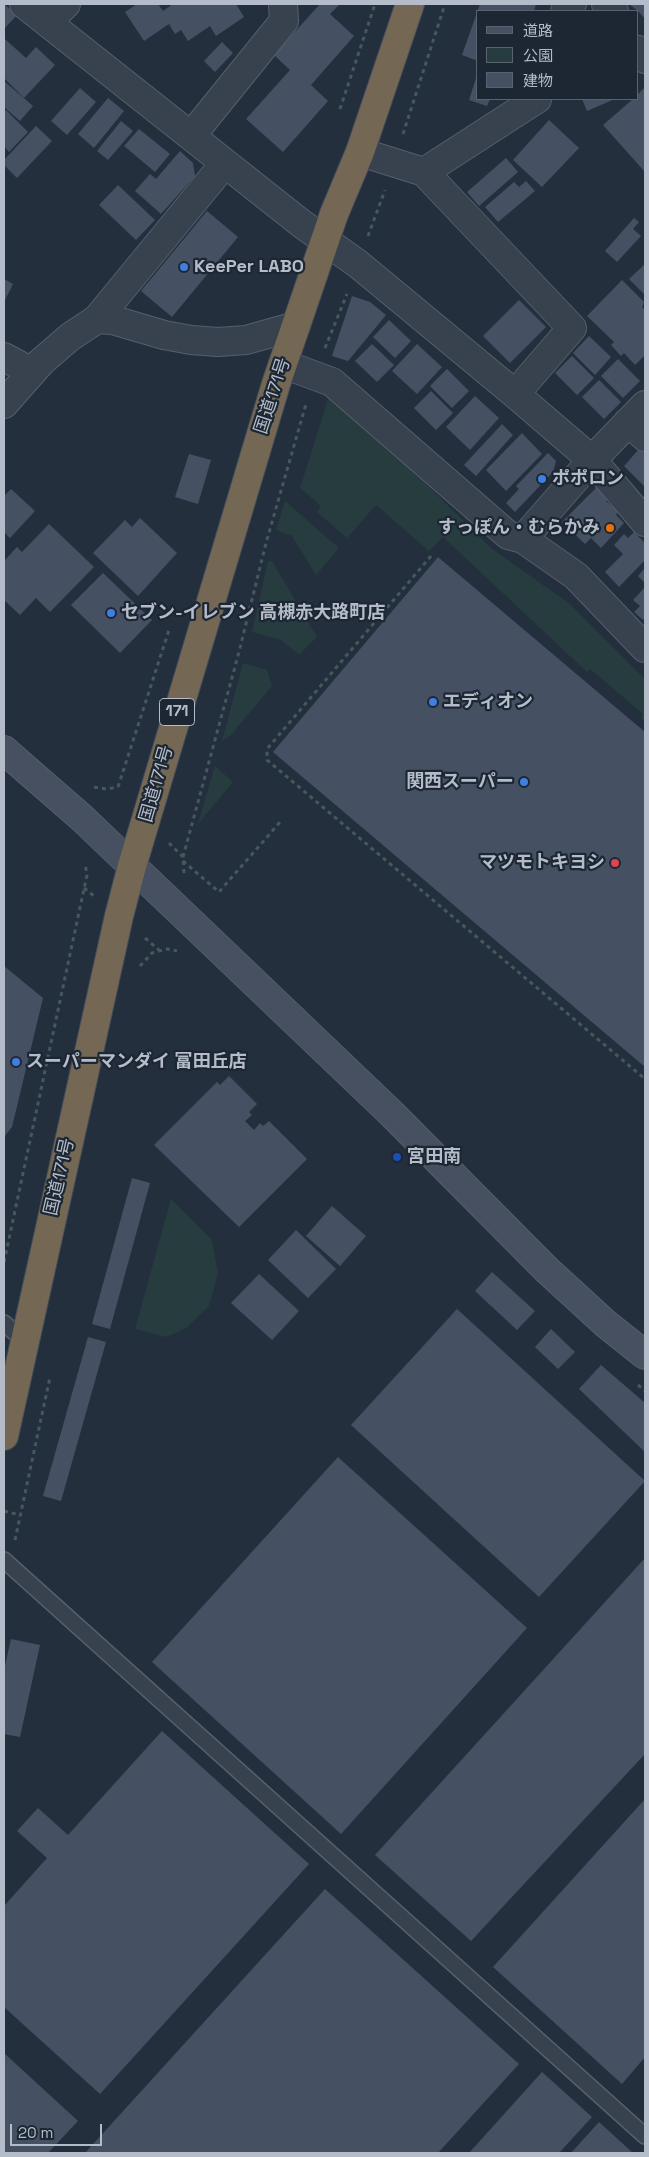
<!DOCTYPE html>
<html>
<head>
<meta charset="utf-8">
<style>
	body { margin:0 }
	#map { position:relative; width:649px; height:2157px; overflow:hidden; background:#242f3e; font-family:"Space Grotesk","Noto Sans JP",sans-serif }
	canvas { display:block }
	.frame { position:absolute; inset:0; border:5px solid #b4bcc9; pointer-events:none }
	.legend { position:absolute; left:476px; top:10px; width:162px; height:90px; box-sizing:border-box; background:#1d2633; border:1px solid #59626f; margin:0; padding:6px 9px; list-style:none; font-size:15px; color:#b4bcc9 }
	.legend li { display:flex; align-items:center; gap:10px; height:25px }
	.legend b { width:25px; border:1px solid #59626f }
	.scale { position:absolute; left:10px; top:2124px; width:92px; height:22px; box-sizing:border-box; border:2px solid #b4bcc9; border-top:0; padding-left:6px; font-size:15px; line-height:18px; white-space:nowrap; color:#b4bcc9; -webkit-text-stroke:4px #1d2633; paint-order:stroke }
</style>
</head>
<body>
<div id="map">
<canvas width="649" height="2157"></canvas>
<div class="frame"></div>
<ul class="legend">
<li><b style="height:6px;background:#465061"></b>道路</li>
<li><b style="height:14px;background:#263c3f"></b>公園</li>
<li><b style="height:14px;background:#455162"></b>建物</li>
</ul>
<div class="scale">20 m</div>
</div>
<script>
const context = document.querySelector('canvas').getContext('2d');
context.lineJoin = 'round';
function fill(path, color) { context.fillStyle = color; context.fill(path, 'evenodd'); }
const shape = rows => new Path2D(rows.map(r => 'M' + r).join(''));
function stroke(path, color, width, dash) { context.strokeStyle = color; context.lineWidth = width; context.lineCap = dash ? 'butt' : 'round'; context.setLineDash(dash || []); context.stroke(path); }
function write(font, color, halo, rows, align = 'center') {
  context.font = font + ' "Space Grotesk","Noto Sans JP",sans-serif'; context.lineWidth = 4.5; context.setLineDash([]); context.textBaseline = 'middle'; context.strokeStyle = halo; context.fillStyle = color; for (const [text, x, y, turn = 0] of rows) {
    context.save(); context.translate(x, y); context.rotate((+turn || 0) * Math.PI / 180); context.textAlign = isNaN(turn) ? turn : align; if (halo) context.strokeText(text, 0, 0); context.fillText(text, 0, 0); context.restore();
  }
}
fill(shape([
	[328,399,335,402,406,464,491,548,570,604,645,679,645,722,641,718,643,714,590,669,587,672,443,537,429,551,376,505,347,538,317,512,321,506,300,488],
	[285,501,339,548,316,575,292,536,276,530],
	[268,561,272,561,317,637,299,655,281,640,252,632],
	[243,663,267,670,272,686,230,736,222,741],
	[215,766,233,782,198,824],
	[171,1199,212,1240,218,1274,209,1306,186,1328,166,1337,135,1329]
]), '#263c3f');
fill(shape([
	[4,4,17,15,4,29],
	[137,4,158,4,163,11,173,4,236,4,244,17,216,36,210,26,188,41,181,30,175,34,169,24,144,41,125,12],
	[320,4,340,4,330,14,354,36,311,85,328,101,283,152,246,119,290,70,274,55],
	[480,4,536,4,534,11,478,11,478,61,462,55],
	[629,4,645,4,645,19,638,11],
	[5,39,26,58,36,47,55,65,24,98,4,78],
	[222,42,233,53,215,72,204,61],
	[477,75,478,99,490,99,487,106,469,100],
	[4,81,33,106,20,121,4,107],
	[645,87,645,172,603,125,633,99,638,99,638,94],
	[80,88,96,102,67,135,51,121],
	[108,98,124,111,94,148,78,134],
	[582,99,615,99,587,111],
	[6,110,28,132,9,152,4,146,4,112],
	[549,120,579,148,542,187,513,160],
	[121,121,133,131,108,160,97,151],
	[36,126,52,141,17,178,4,165,4,160],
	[139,129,170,154,155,172,124,146],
	[180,151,193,163,195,176,161,214,135,191,150,174,156,179],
	[506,158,518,172,479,206,467,192],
	[526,181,535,191,498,222,485,207,514,182,519,187],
	[118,185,155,220,136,240,99,205],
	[207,211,238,237,172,317,141,291],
	[634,218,639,222,633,229,641,236,617,262,605,251],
	[645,264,645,295,629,279],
	[4,279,13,284,4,302],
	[622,280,644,302,642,307,645,310,645,355,635,365,624,353,621,356,611,345,614,342,587,316],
	[352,296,370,302,386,315,348,361,332,356],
	[519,300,546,327,510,363,483,336],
	[389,320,411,341,395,358,373,337],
	[589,336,611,357,595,375,573,353],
	[372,344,394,365,377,382,355,361],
	[417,344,442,367,417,394,392,371],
	[572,356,594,378,577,395,555,373],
	[618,359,640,381,623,398,601,376],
	[447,369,469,391,452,408,430,386],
	[599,380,621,402,604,419,582,397],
	[431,391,453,413,436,430,414,408],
	[475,396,499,418,470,450,446,427],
	[502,424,513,435,476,476,464,465],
	[522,433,542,454,506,491,486,470],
	[640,448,645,453,645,487,624,466],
	[548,453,556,461,553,472,515,512,506,503,519,489,516,486],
	[189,454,211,460,198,504,175,497],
	[597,487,608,498,606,501,618,512,616,515,624,523,601,548,591,538,585,544,562,522],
	[11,489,35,511,10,538,4,532,4,496],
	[140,518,177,553,138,596,93,553,125,520,132,527],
	[49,524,94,567,50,612,36,598,20,615,4,600,4,561,17,547,22,552],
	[634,532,645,543,645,560,619,587,605,572,623,554,614,545,624,534,628,538],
	[438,557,645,732,645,1067,273,752],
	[645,568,645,583,638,576],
	[103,573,152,620,120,653,71,605],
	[645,587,645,617,643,620,634,612,640,606,633,600],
	[4,966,43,998,12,1127,4,1137],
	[229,1076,257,1104,249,1112,252,1115,245,1121,254,1130,260,1123,263,1126,269,1121,307,1159,239,1227,154,1145,217,1082,220,1085],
	[132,1178,150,1183,110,1329,92,1324],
	[332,1206,366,1236,340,1266,306,1236],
	[296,1230,336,1269,308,1298,268,1260],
	[492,1272,535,1311,517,1330,475,1291],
	[259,1274,299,1311,272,1340,231,1303],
	[457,1309,645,1481,539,1597,351,1425],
	[551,1329,575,1352,558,1369,535,1347],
	[88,1337,106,1342,61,1501,43,1496],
	[601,1365,645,1403,645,1452,579,1389],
	[338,1457,527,1628,341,1834,152,1662],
	[645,1558,645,1754,471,1941,375,1855],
	[11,1639,40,1645,20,1737,4,1734,4,1670],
	[162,1731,309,1864,100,2094,4,2007,4,1906,47,1858,17,1831,38,1808,68,1835],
	[645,1799,645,2057,622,2084,493,1967],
	[325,1889,519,2064,438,2153,85,2153],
	[4,2053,78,2121,48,2153,4,2153],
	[542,2072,592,2117,559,2153,469,2153],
	[599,2122,633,2153,571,2153]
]), '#455162');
const lane = shape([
	[4,1323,24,1341],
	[4,1560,645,2136]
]);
const street = shape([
	[24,4,302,224,358,264,515,394,592,460,645,522],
	[606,4,614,11],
	[565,11,572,4],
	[47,22,66,4],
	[638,50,645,59],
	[191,136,284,21,283,4],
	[360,152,424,172,572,328,515,394],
	[424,172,537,99],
	[97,319,113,320,164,335,191,340,218,342,246,340,296,326],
	[4,357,32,372],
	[283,364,332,382,508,535,523,539,576,576,645,648],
	[4,404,41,362,70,337,97,319,225,163],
	[628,422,645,437],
	[523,539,592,460,645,405]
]);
const secondary = shape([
	[4,750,82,818,392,1114,547,1270,606,1324,645,1355]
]);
const highway = shape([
	[4,1436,119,916,132,866,276,384,334,214,360,152,410,4]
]);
stroke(lane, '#565f6c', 18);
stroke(street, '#565f6c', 30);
stroke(secondary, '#565f6c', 30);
stroke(highway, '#434c59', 30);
stroke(shape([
	[340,109,375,4],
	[403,134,445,4],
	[368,236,385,190],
	[325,348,347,294],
	[431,556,267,749,267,760,645,1079],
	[94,787,106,789,118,787],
	[118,787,169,630],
	[169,843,183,857],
	[183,861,219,892,281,821],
	[184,873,183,857,239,652,266,543,306,404],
	[84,888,94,896],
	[145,938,159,950],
	[140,966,152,953,167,949,177,951],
	[4,1262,87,875,85,863],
	[638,1385,645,1391],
	[4,1511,20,1515],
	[15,1540,50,1377]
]), '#44595c', 3, [4, 4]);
stroke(lane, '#38414e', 15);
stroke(street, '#38414e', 28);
stroke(secondary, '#465061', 28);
stroke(highway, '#746855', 28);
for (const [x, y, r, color] of [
	[184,267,5,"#3f7fe0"],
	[542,479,5,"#3f7fe0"],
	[610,528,5,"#e8710a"],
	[111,613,5,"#3f7fe0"],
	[433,702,5,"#3f7fe0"],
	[524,782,5,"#3f7fe0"],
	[615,863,5,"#e0444e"],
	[16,1062,5,"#3f7fe0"],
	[397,1157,5,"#1a4fb4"]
]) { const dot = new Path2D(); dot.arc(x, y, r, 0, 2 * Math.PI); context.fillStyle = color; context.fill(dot); stroke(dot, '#1d2633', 2); }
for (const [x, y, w] of [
	[177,712,35]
]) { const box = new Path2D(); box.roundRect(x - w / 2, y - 13.5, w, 27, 4); context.fillStyle = '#1d2633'; context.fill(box); stroke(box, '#b4bcc9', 1); }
write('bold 16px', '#b4bcc9', null, [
	["171",177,712]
]);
write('bold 18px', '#b4bcc9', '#1d2633', [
	["KeePer LABO",194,267],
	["ポポロン",552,479],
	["すっぽん・むらかみ",600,528,"right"],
	["セブン-イレブン 高槻赤大路町店",121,613],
	["エディオン",443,702],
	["関西スーパー",514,782,"right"],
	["マツモトキヨシ",605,863,"right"],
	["スーパーマンダイ 富田丘店",26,1062],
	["宮田南",407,1157]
], 'left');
write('18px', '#b4bcc9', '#1d2633', [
	["国道171号",273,396,-72],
	["国道171号",157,784,-74],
	["国道171号",60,1177,-77]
]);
</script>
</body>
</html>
